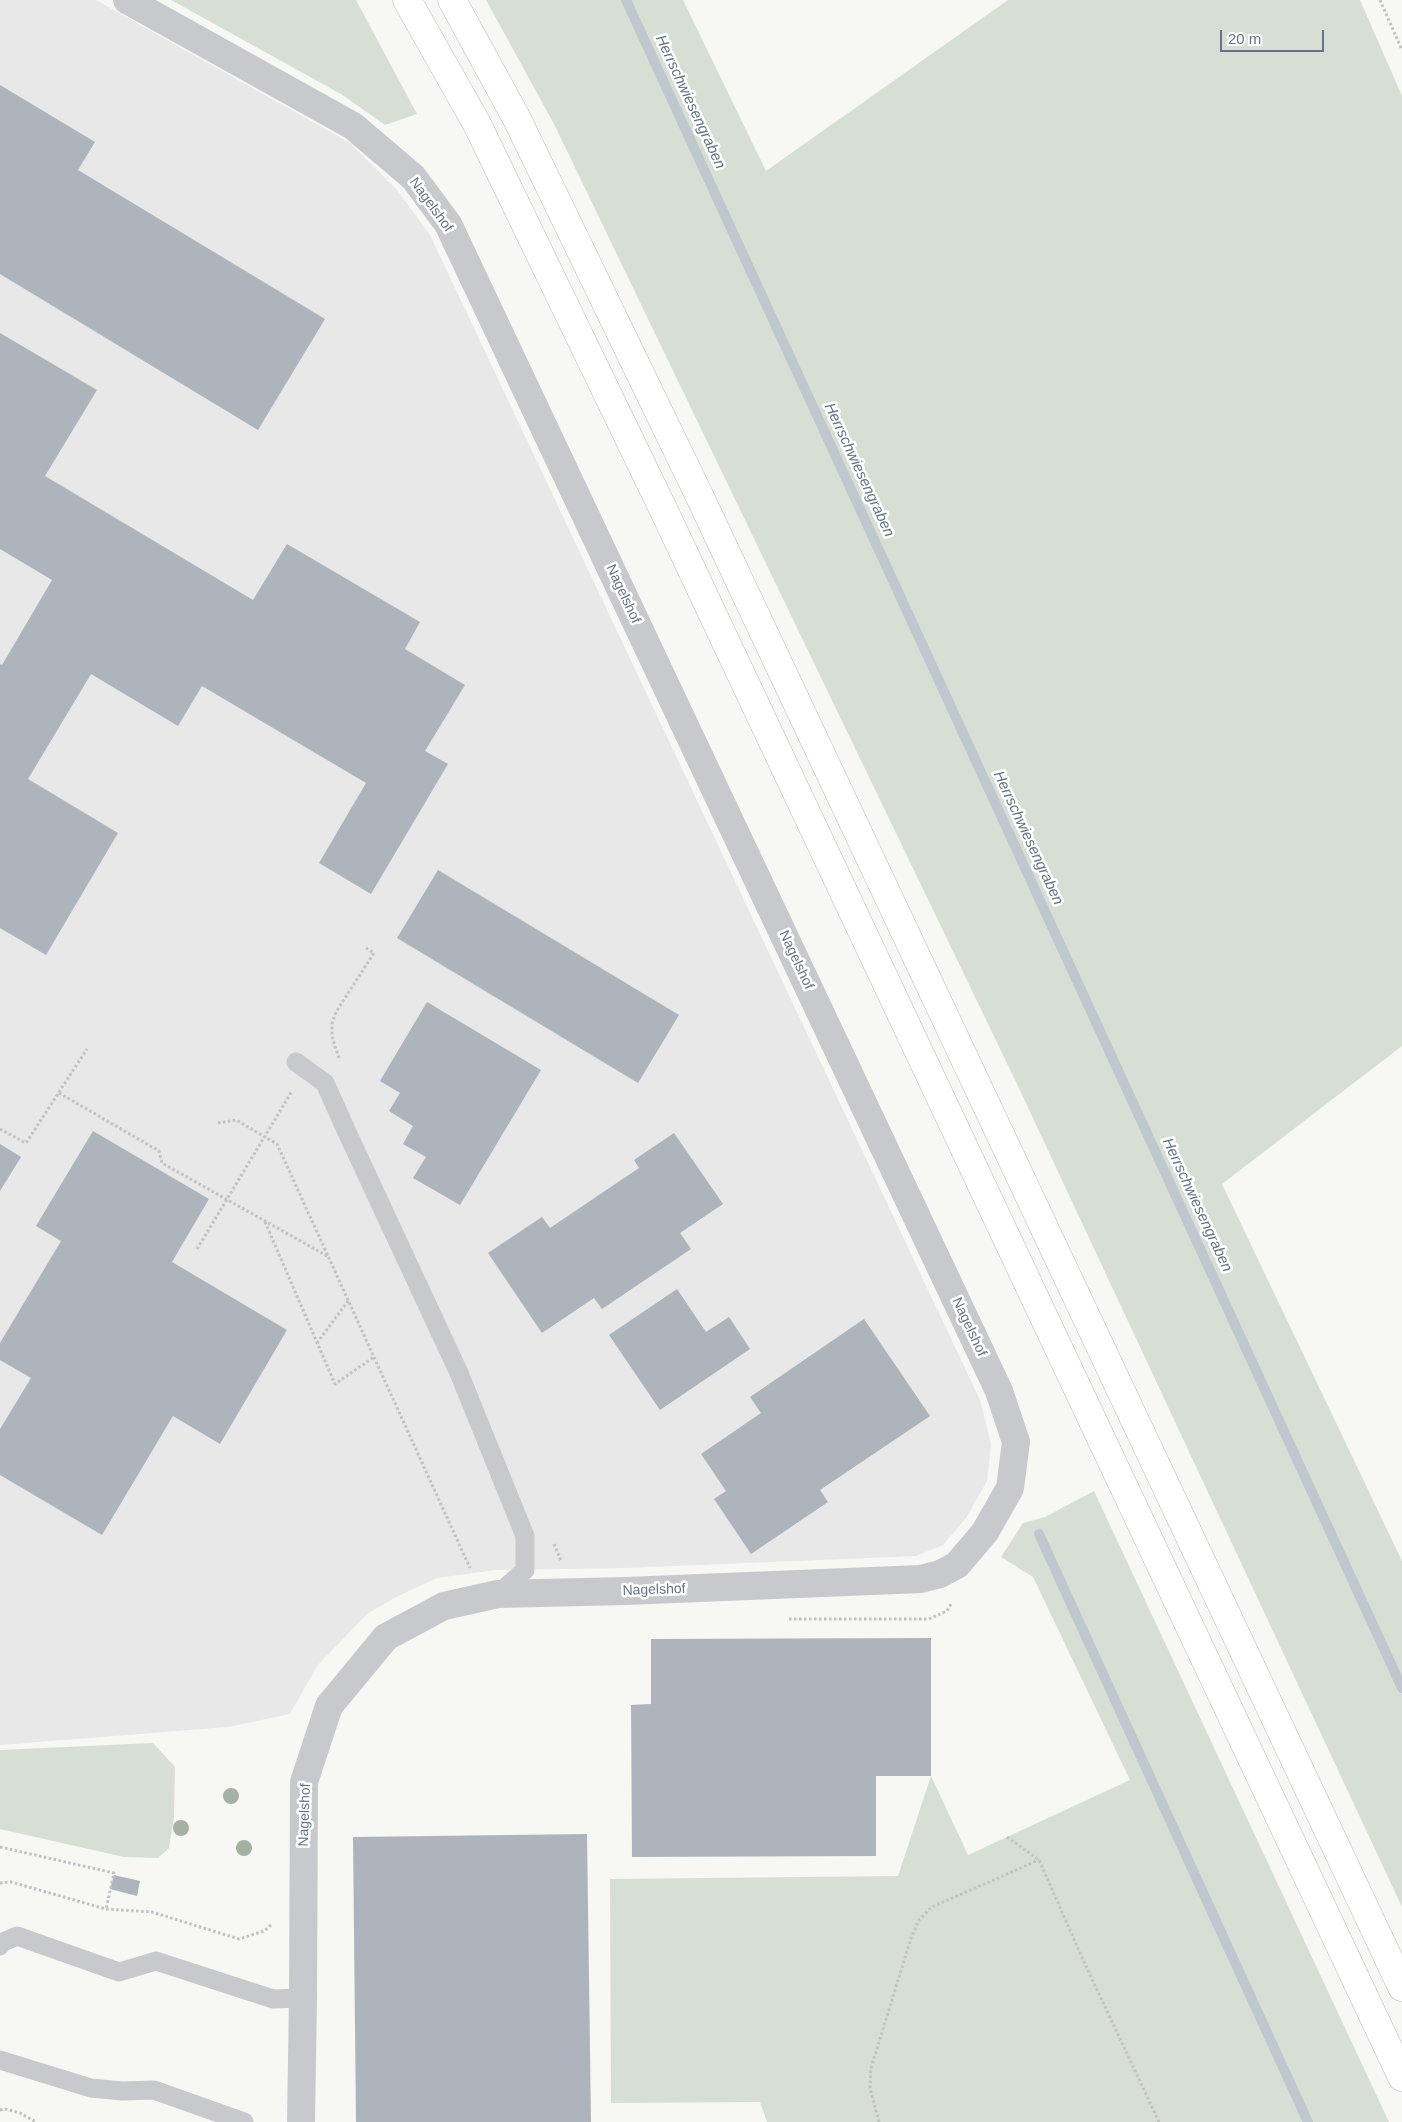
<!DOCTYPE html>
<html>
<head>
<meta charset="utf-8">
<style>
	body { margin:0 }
	#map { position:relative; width:1402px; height:2122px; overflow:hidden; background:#f7f7f4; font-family:Helvetica,sans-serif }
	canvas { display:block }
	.scale { position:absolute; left:1220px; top:30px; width:104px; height:22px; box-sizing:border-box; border:2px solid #657386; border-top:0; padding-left:6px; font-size:15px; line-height:18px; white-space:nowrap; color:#657386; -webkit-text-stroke:4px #fff; paint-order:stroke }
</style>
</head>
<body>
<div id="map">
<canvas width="1402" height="2122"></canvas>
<div class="scale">20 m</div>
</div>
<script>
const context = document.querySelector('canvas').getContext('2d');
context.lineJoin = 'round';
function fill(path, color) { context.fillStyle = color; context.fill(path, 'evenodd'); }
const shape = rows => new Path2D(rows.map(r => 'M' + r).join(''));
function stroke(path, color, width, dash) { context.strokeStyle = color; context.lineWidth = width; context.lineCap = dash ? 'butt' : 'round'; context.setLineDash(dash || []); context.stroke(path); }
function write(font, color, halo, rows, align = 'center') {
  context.font = font + ' Helvetica,sans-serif'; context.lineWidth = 5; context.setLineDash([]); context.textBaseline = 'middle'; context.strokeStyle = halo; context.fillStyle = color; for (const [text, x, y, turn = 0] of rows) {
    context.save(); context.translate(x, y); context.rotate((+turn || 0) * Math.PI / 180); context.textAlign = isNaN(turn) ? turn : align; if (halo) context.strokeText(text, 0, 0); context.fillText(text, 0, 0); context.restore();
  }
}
fill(shape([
	[0,0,96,0,350,143,397,190,430,235,980,1400,991,1444,987,1481,966,1518,943,1545,916,1556,625,1568,495,1570,437,1578,396,1597,367,1614,317,1666,290,1714,228,1727,0,1745]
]), '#e7e8e7');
fill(shape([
	[171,0,356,0,417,114,385,125,341,94],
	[486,0,683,0,766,171,1008,0,1360,0,1402,96,1402,1046,1222,1184,1402,1561,1402,1907,1017,1084,554,124],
	[1094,1491,1389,2122,767,2122,760,2102,611,2103,610,1879,898,1876,931,1776,968,1855,1130,1780,1033,1577,1001,1557,1023,1523,1045,1517],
	[153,1743,175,1767,174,1817,169,1848,158,1858,124,1857,0,1829,0,1750]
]), '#d7dfd5');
stroke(shape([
	[626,0,1402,1688],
	[1039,1534,1308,2122]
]), '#bec8ce', 10);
fill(shape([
	[0,85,95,142,78,170,325,319,258,430,0,274],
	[0,333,97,390,45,476,253,600,287,544,420,622,405,649,465,685,425,751,448,764,371,894,319,863,366,783,202,686,178,726,91,674,28,779,118,833,46,955,0,928,0,664,2,665,52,580,0,549],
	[438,870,679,1015,638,1083,397,938],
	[427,1002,541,1070,460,1205,413,1178,426,1157,403,1144,413,1126,389,1111,400,1093,380,1081],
	[93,1131,209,1199,172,1262,287,1330,220,1444,173,1416,102,1535,0,1475,0,1429,31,1378,0,1360,0,1343,61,1241,36,1226],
	[674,1133,723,1204,680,1233,691,1249,602,1309,594,1298,542,1333,488,1253,542,1217,550,1228,639,1168,634,1160],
	[0,1144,21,1157,0,1191],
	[677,1289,706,1332,729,1317,750,1349,660,1410,609,1335],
	[864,1319,930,1416,820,1490,828,1502,751,1554,714,1499,726,1491,701,1454,761,1413,750,1397],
	[931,1638,931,1776,876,1776,876,1856,632,1857,631,1705,651,1704,651,1639],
	[587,1834,591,2122,356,2122,353,1837],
	[114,1875,140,1881,137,1896,110,1889]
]), '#adb4bb');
const trunk = shape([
	[407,0,477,124,666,515,1402,2077],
	[452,0,517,119,699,495,1402,1987]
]);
stroke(trunk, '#b9bbbf', 29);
stroke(shape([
	[1380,0,1402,50],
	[339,1058,332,1037,332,1024,336,1012,374,953,366,948],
	[59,1093,159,1151,162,1163,329,1257],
	[218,1123,236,1120,277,1144,470,1568],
	[0,1129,26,1143,87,1049],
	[265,1222,335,1384,374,1357],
	[197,1249,292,1091],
	[317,1343,348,1301],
	[554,1544,561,1561],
	[789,1619,929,1619,947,1611,951,1604],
	[1007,1837,1039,1860,1085,1964,1159,2122],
	[0,1847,114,1873,106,1909],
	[0,1883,11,1882,106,1909,152,1912,239,1939,264,1931,272,1924],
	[0,2110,5,2109,20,2113,36,2122],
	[879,2122,870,2088,871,2068,911,1938,919,1920,932,1907,1039,1860]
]), '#c0c1c4', 3, [2.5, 2.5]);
stroke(shape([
	[296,1062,325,1083,346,1130,459,1373,525,1536,525,1570,498,1594],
	[0,1946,1,1943,17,1936,119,1972,156,1961,273,1999,303,1998],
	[0,2060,91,2088,122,2091,154,2090,244,2122]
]), '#c7c9cd', 19);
stroke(shape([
	[127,0,353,126,413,177,448,224,999,1391,1016,1442,1010,1488,985,1532,957,1565,940,1574,921,1579,626,1591,498,1594,444,1606,386,1637,329,1706,304,1782,303,1998,301,2122]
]), '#c7c9cd', 28);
stroke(trunk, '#fff', 28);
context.fillStyle = '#a5b1a3';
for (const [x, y] of [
	[231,1796],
	[181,1828],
	[244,1848]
]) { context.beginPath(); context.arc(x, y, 8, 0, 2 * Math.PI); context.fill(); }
write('14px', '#657386', '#fff', [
	["Nagelshof",431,205,54],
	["Nagelshof",623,594,65],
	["Nagelshof",796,960,65],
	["Nagelshof",969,1327,65],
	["Nagelshof",654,1590,-2],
	["Nagelshof",305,1815,-88]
]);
write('italic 15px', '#607583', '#fff', [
	["Herrschwiesengraben",690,102,65],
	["Herrschwiesengraben",859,470,65],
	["Herrschwiesengraben",1028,838,65],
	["Herrschwiesengraben",1197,1205,65]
]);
</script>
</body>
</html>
